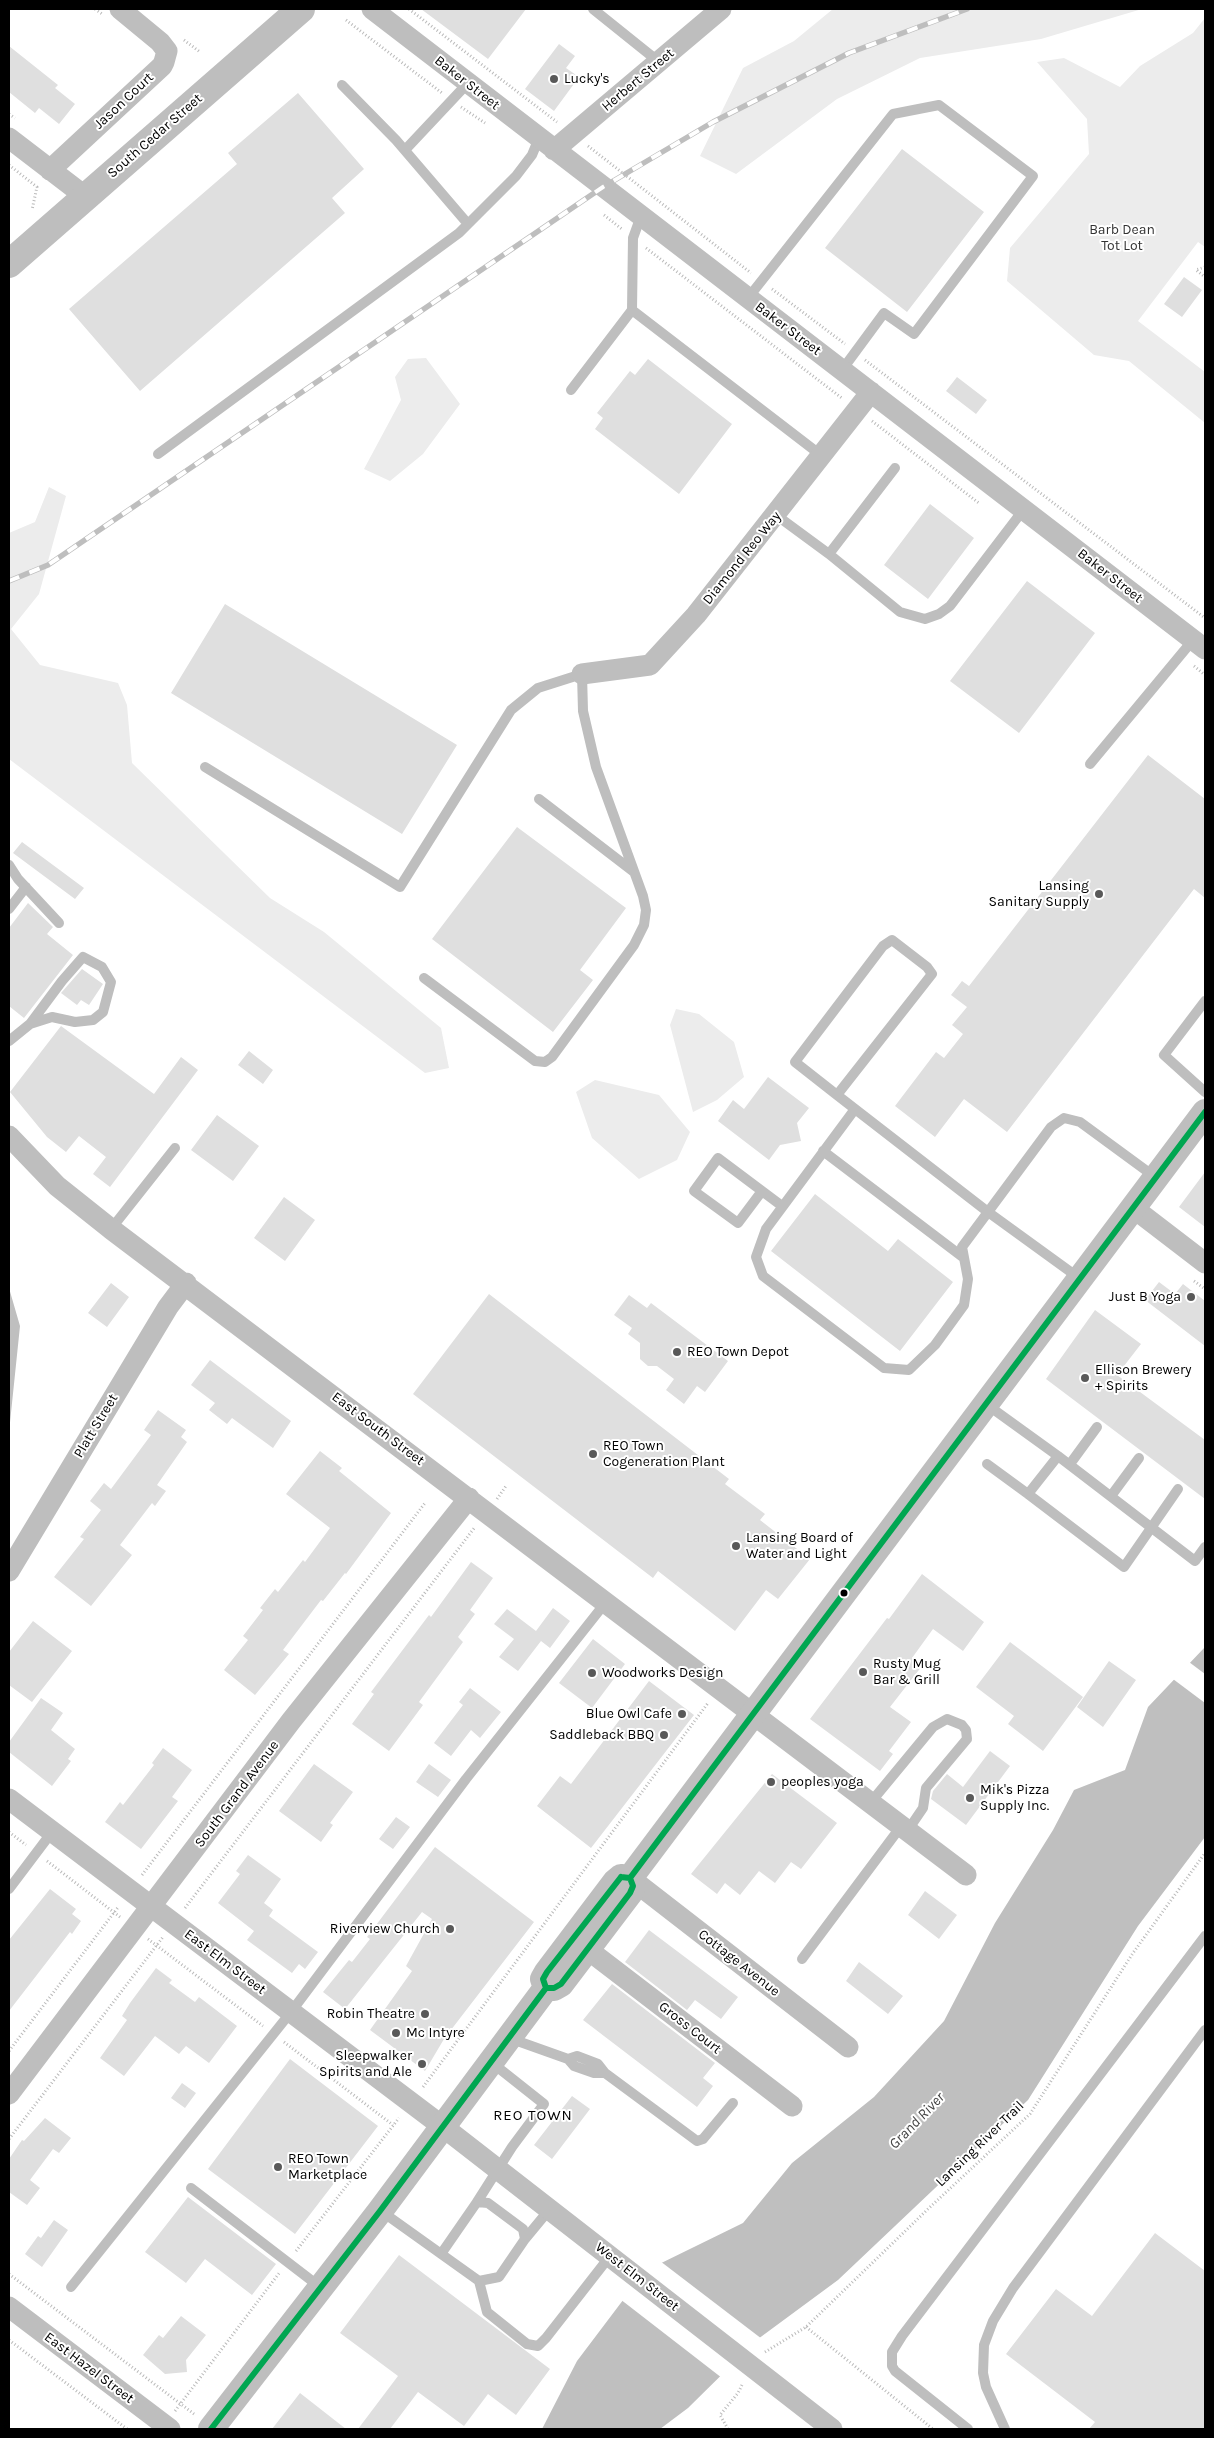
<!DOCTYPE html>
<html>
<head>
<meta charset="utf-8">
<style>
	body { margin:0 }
	#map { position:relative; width:1214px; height:2438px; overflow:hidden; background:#fff; font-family:Karla,sans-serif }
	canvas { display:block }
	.frame { position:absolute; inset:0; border:10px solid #000; pointer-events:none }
</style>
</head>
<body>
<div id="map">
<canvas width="1214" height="2438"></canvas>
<div class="frame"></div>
</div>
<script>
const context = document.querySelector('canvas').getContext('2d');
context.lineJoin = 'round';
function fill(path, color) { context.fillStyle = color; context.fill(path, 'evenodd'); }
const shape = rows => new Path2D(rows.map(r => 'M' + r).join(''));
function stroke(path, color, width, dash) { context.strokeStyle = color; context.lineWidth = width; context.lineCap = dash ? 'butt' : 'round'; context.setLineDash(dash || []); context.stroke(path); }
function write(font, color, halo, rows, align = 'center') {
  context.font = font + ' Karla,sans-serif'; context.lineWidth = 4; context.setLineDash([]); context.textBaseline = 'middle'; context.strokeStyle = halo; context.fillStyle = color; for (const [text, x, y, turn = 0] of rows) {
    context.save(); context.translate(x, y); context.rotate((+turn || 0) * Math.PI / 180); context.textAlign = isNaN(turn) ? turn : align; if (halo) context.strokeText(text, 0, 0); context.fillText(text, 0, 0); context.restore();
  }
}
fill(shape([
	[833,9,1142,9,1041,39,920,58,837,99,736,174,700,156,743,68,794,41],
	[1205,18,1205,247,1198,242,1138,321,1205,372,1205,423,1129,361,1094,355,1007,281,1010,248,1089,154,1087,119,1037,62,1064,58,1120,87,1140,66,1193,33],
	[426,358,460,404,423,454,390,481,364,469,401,400,395,377,408,359],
	[49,487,66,496,39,594,11,629,40,665,118,683,127,705,132,763,270,898,324,932,441,1028,449,1068,425,1073,9,759,9,533,35,522],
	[676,1009,699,1014,734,1042,744,1077,717,1100,693,1112,670,1025],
	[595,1080,659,1095,690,1132,677,1160,639,1179,592,1138,576,1092]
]), '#ececec');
fill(shape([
	[9,1288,20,1326,9,1432],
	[1205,1647,1205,1837,1138,1926,1028,2100,838,2280,758,2339,688,2408,660,2429,542,2429,577,2361,645,2271,743,2223,792,2163,874,2097,944,2021,995,1923,1053,1830,1074,1790,1125,1770,1148,1707]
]), '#bfbfbf');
fill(shape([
	[1189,1662,1205,1674,1205,1703,1173,1679],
	[660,2261,762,2339,722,2378,620,2299,643,2269]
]), '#fff');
fill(shape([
	[421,9,526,9,488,59],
	[559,44,575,56,566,68,579,77,554,111,525,89],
	[9,46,58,85,55,88,75,104,59,124,39,108,35,113,9,92],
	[298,93,364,169,332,198,345,213,140,391,69,309,237,164,228,153],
	[902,149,984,212,907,312,825,248],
	[1184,277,1202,290,1182,317,1164,304],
	[648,359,732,424,679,494,595,429,603,418,597,413,630,371,635,375],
	[957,377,987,400,976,414,946,391],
	[930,504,974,538,928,599,884,565],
	[1027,581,1095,633,1019,733,950,681],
	[225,604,457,745,402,834,171,693],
	[1148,755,1205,799,1205,898,1194,889,1007,1132,964,1099,935,1137,895,1106,936,1052,944,1058,963,1034,952,1025,967,1007,951,995,962,981,969,986],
	[517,827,626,908,580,970,593,980,553,1032,432,939],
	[22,842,84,888,75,899,13,853],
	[28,903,53,927,47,934,73,955,24,1018,9,1006,9,928],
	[82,969,103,984,89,1005,81,1000,77,1005,61,993],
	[61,1026,154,1094,181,1057,198,1070,110,1187,93,1174,106,1157,79,1136,66,1152,47,1137,10,1092],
	[249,1051,273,1070,263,1084,238,1065],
	[768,1077,809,1108,797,1123,801,1141,780,1145,769,1160,718,1121,733,1100,744,1109],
	[217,1115,259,1146,233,1181,191,1150],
	[1205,1172,1205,1227,1179,1207],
	[815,1194,888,1251,898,1239,953,1282,900,1351,771,1251],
	[284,1197,315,1220,285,1261,254,1238],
	[1159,1282,1175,1294,1183,1284,1205,1301,1205,1346,1145,1300],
	[111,1283,129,1297,107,1327,88,1313],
	[489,1294,729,1479,725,1484,765,1514,760,1520,810,1559,778,1599,766,1590,735,1631,658,1571,653,1578,413,1394],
	[629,1295,647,1308,651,1303,728,1361,705,1392,697,1386,684,1404,666,1390,674,1379,657,1366,648,1366,640,1359,640,1343,628,1334,632,1328,614,1315],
	[1095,1310,1141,1344,1117,1375,1205,1440,1205,1499,1046,1379],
	[210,1360,291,1421,273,1448,232,1418,227,1424,209,1410,215,1403,191,1385],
	[158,1410,186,1430,181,1437,187,1442,157,1485,166,1491,155,1506,152,1503,120,1545,132,1555,91,1606,54,1577,84,1539,80,1537,101,1510,90,1501,104,1483,111,1489,151,1435,144,1430],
	[320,1451,342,1468,339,1471,391,1513,346,1574,345,1573,323,1601,321,1600,283,1650,289,1654,255,1695,224,1670,248,1640,243,1636,263,1610,260,1608,275,1589,278,1592,303,1560,305,1562,330,1528,286,1494],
	[471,1562,493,1578,470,1610,475,1614,458,1637,463,1642,419,1702,423,1705,389,1751,352,1724,374,1694,371,1692,429,1615,431,1617],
	[922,1574,984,1622,963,1651,933,1629,912,1658,922,1666,890,1707,911,1722,889,1751,893,1754,880,1771,810,1719,887,1618,889,1619],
	[553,1608,570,1621,550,1648,541,1641,518,1671,499,1657,514,1639,494,1624,507,1609,536,1631],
	[33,1621,72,1651,32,1702,9,1685,9,1652],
	[593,1639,625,1664,592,1708,559,1683],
	[1010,1642,1083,1697,1043,1751,1008,1724,1014,1716,976,1687],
	[1109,1661,1136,1680,1103,1727,1077,1707],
	[649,1681,694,1715,591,1848,537,1806,560,1776,571,1784],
	[470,1688,501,1712,480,1738,471,1730,451,1756,434,1743,463,1705,459,1702],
	[41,1698,63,1713,51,1730,75,1749,68,1759,71,1761,52,1786,9,1752,9,1742],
	[163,1748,192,1770,172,1797,178,1801,141,1849,105,1822,120,1802,123,1805,154,1765,152,1763],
	[990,1751,1010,1766,966,1825,931,1799,933,1791,947,1774,963,1787],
	[314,1764,353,1792,330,1823,333,1825,321,1842,279,1811],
	[429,1764,451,1780,438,1797,416,1782],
	[772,1774,837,1823,801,1869,791,1862,775,1883,759,1871,740,1895,725,1883,717,1894,691,1874],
	[396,1817,410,1827,393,1849,379,1839],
	[435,1847,534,1922,444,2039,425,2071,370,2030,412,1971,406,1966,432,1919,422,1912,345,2009,323,1992,349,1960,352,1962,370,1939,367,1937],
	[248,1855,281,1879,264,1903,273,1910,269,1916,318,1952,305,1969,299,1964,292,1973,247,1940,254,1931,218,1903,240,1874,236,1871],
	[50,1889,76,1909,72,1914,81,1921,72,1934,70,1932,9,2011,9,1940],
	[925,1891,957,1915,939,1939,908,1915],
	[649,1930,738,1997,721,2019,695,2000,687,2010,625,1962],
	[859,1962,903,1996,888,2014,846,1981],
	[156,1968,172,1980,169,1983,195,2002,199,1997,237,2026,209,2063,186,2046,179,2054,155,2036,124,2076,100,2058,127,2020,122,2016,130,2003],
	[612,1984,715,2063,703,2078,713,2086,697,2107,583,2020],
	[290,2059,378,2126,295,2234,208,2169],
	[182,2083,196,2093,185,2108,171,2098],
	[572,2096,590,2109,552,2159,534,2145],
	[45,2118,71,2138,59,2153,53,2149,30,2180,40,2188,27,2205,9,2192,9,2159,22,2140,24,2141],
	[188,2197,276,2264,252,2295,205,2259,186,2283,145,2252],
	[54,2220,68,2230,42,2267,25,2254,38,2236,41,2238],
	[1155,2233,1205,2271,1205,2429,1089,2429,1095,2422,1006,2354,1056,2289,1092,2316],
	[399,2255,550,2369,516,2415,488,2394,464,2426,418,2392,390,2429,358,2429,398,2376,340,2333],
	[181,2316,206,2335,186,2360,187,2372,165,2374,143,2355,159,2335,163,2338],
	[300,2393,346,2429,272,2429]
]), '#dfdfdf');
stroke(shape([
	[95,9,102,14],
	[409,9,557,122],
	[346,20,442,93],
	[184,40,200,52],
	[461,107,485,123],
	[9,114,15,118],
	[588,146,751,273],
	[9,165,37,187,32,210],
	[604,215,623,230],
	[646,248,843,399],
	[1205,267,1196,270,1205,277],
	[772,289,845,344],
	[865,360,1205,618],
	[872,421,980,504],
	[1194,666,1205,675],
	[1194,1281,1205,1289],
	[497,1499,506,1486],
	[9,1832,26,1845],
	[47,1861,120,1917],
	[142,1875,425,1503],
	[185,1908,475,1527],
	[148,1939,263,2026],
	[284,2042,393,2125],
	[9,2051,119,1906],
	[423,2087,708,1703],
	[9,2139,163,1937],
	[296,2251,399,2118],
	[9,2274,194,2414],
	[806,2327,933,2429],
	[9,2340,127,2429],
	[765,2352,806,2327,928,2209,1030,2114,1133,1953,1205,1853],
	[175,2411,280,2272],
	[728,2429,720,2415,738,2393,743,2383]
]), '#b9b9b9', 3, [1, 2.5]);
stroke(shape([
	[593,9,659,62],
	[342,85,396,140,468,224],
	[405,150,467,84],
	[748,298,893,114,939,105,1033,176,914,334,884,313,842,370],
	[632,310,822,456],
	[571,390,632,310,633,238,641,216],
	[158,454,459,233,516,176,532,155,539,138],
	[776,515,829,554,900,612,925,619,939,614,950,606,1024,509],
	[829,554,895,468],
	[1090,764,1193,640],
	[205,767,400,887,511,710,538,688,582,674,583,711,596,767,643,896,646,910,644,925,634,945,552,1057,545,1062,535,1061,424,978],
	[539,799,634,872],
	[9,865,18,879,59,923],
	[9,909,26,887],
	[1205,1001,1164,1055,1205,1092],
	[9,1041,30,1024,62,981,83,957,102,967,111,982,103,1012,93,1020,75,1022,52,1017,30,1024],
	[837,1095,795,1062,883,946,892,940,927,967,932,974,837,1095,855,1109,988,1212,962,1247,968,1279,964,1305,935,1345,909,1370,884,1368,763,1276,756,1257,766,1229,855,1109],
	[823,1151,964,1258],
	[762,1191,738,1223,694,1191,718,1158,782,1206],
	[111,1229,175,1148],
	[1079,1278,988,1212,1051,1127,1064,1118,1080,1122,1155,1177],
	[986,1404,1058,1456,1028,1494,1124,1567,1178,1489],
	[1058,1456,1195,1561,1205,1547],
	[987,1464,1028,1494],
	[1070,1464,1097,1427],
	[1111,1496,1139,1458],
	[871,1802,933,1727,947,1719,962,1725,966,1730,967,1739,926,1788,923,1808,908,1830],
	[9,1889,52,1832],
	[802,1959,902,1825],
	[509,2038,568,2059,577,2056,598,2064,605,2073,594,2073,574,2066,568,2059],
	[605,2073,697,2141,703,2139,733,2103],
	[191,2188,320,2287],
	[477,2202,512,2147,544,2104,491,2062],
	[381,2211,479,2281,499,2277,525,2239,523,2229,488,2203,477,2202,441,2254],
	[525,2239,549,2210],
	[479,2281,487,2312,527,2344,538,2346,546,2338,610,2256],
	[71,2287,291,2012,466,1779,606,1602],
	[968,2429,895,2371,892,2366,892,2352,902,2336,1205,1936],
	[1005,2429,986,2387,983,2373,984,2345,993,2321,1013,2288,1205,2030]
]), '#bebebe', 10);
stroke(shape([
	[372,9,1205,649],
	[9,138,86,197],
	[554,150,721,9],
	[50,170,162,66,164,62,167,51,160,42,120,9],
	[582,674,650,665,696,615,871,392],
	[9,1136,57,1186,111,1229,966,1875],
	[1132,1207,1205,1263],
	[9,1571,168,1307,186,1283],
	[9,1799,442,2126,832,2429],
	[630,1878,848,2047],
	[587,1949,792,2106],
	[9,2094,291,1721,469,1498],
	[9,2307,170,2429]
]), '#bebebe', 21);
stroke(shape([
	[621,1877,630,1878,633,1886,630,1893,561,1984,554,1988,546,1988,543,1979,547,1972,615,1882,621,1877],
	[630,1878,1205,1112],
	[211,2429,380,2211,546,1988]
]), '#bebebe', 26);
stroke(shape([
	[9,264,301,9]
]), '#bebebe', 28);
const rail = shape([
	[9,581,48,565,603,187,713,122,849,53,967,9]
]);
stroke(rail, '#bebebe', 5.5);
stroke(rail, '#fff', 4, [11]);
stroke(shape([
	[621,1877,630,1878,633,1886,630,1893,561,1984,554,1988,546,1988,543,1979,547,1972,621,1877],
	[630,1878,1205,1112],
	[211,2429,380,2211,546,1988]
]), '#00a651', 6);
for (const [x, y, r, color] of [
	[554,79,5,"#595959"],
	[1099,894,5,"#595959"],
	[1191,1297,5,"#595959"],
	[677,1352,5,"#595959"],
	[1085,1378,5,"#595959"],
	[593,1454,5,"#595959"],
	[736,1546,5,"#595959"],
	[844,1593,4.5,"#000"],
	[863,1672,5,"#595959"],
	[592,1673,5,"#595959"],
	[682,1714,5,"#595959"],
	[664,1735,5,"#595959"],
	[771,1782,5,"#595959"],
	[970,1798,5,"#595959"],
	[450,1929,5,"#595959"],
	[425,2014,5,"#595959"],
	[396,2033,5,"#595959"],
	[422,2064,5,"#595959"],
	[278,2167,5,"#595959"]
]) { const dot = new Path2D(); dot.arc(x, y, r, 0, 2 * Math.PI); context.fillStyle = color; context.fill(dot); stroke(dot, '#fff', 2); }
write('14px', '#000', '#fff', [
	["Lucky's",564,79],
	["Lansing",1089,886,"right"],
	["Sanitary Supply",1089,902,"right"],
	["Just B Yoga",1181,1297,"right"],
	["REO Town Depot",687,1352],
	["Ellison Brewery",1095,1370],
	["+ Spirits",1095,1386],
	["REO Town",603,1446],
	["Cogeneration Plant",603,1462],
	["Lansing Board of",746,1538],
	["Water and Light",746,1554],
	["Rusty Mug",873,1664],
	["Bar & Grill",873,1680],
	["Woodworks Design",602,1673],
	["Blue Owl Cafe",672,1714,"right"],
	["Saddleback BBQ",654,1735,"right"],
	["peoples yoga",781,1782],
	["Mik's Pizza",980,1790],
	["Supply Inc.",980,1806],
	["Riverview Church",440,1929,"right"],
	["Robin Theatre",415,2014,"right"],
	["Mc Intyre",406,2033],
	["Sleepwalker",412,2056,"right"],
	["Spirits and Ale",412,2072,"right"],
	["REO Town",288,2159],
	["Marketplace",288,2175]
], 'left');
write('14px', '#000', '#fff', [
	["Herbert Street",638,80,-40],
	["Baker Street",467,83,38],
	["Jason Court",124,101,-43],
	["South Cedar Street",155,136,-41],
	["Baker Street",788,329,37],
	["Diamond Reo Way",742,558,-51],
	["Baker Street",1110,576,38],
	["Platt Street",96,1426,-59],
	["East South Street",378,1429,37],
	["South Grand Avenue",237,1794,-53],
	["East Elm Street",225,1962,37],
	["Cottage Avenue",739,1963,38],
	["Gross Court",690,2028,38],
	["Lansing River Trail",980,2144,-44],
	["West Elm Street",637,2277,38],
	["East Hazel Street",89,2368,37]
]);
write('14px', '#333', '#fff', [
	["Barb Dean",1122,230],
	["Tot Lot",1122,246]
]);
context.letterSpacing = '1px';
write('15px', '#000', '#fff', [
	["REO TOWN",533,2116]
]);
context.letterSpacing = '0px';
write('italic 15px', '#444', '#fff', [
	["Grand River",917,2121,-46]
]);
</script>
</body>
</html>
